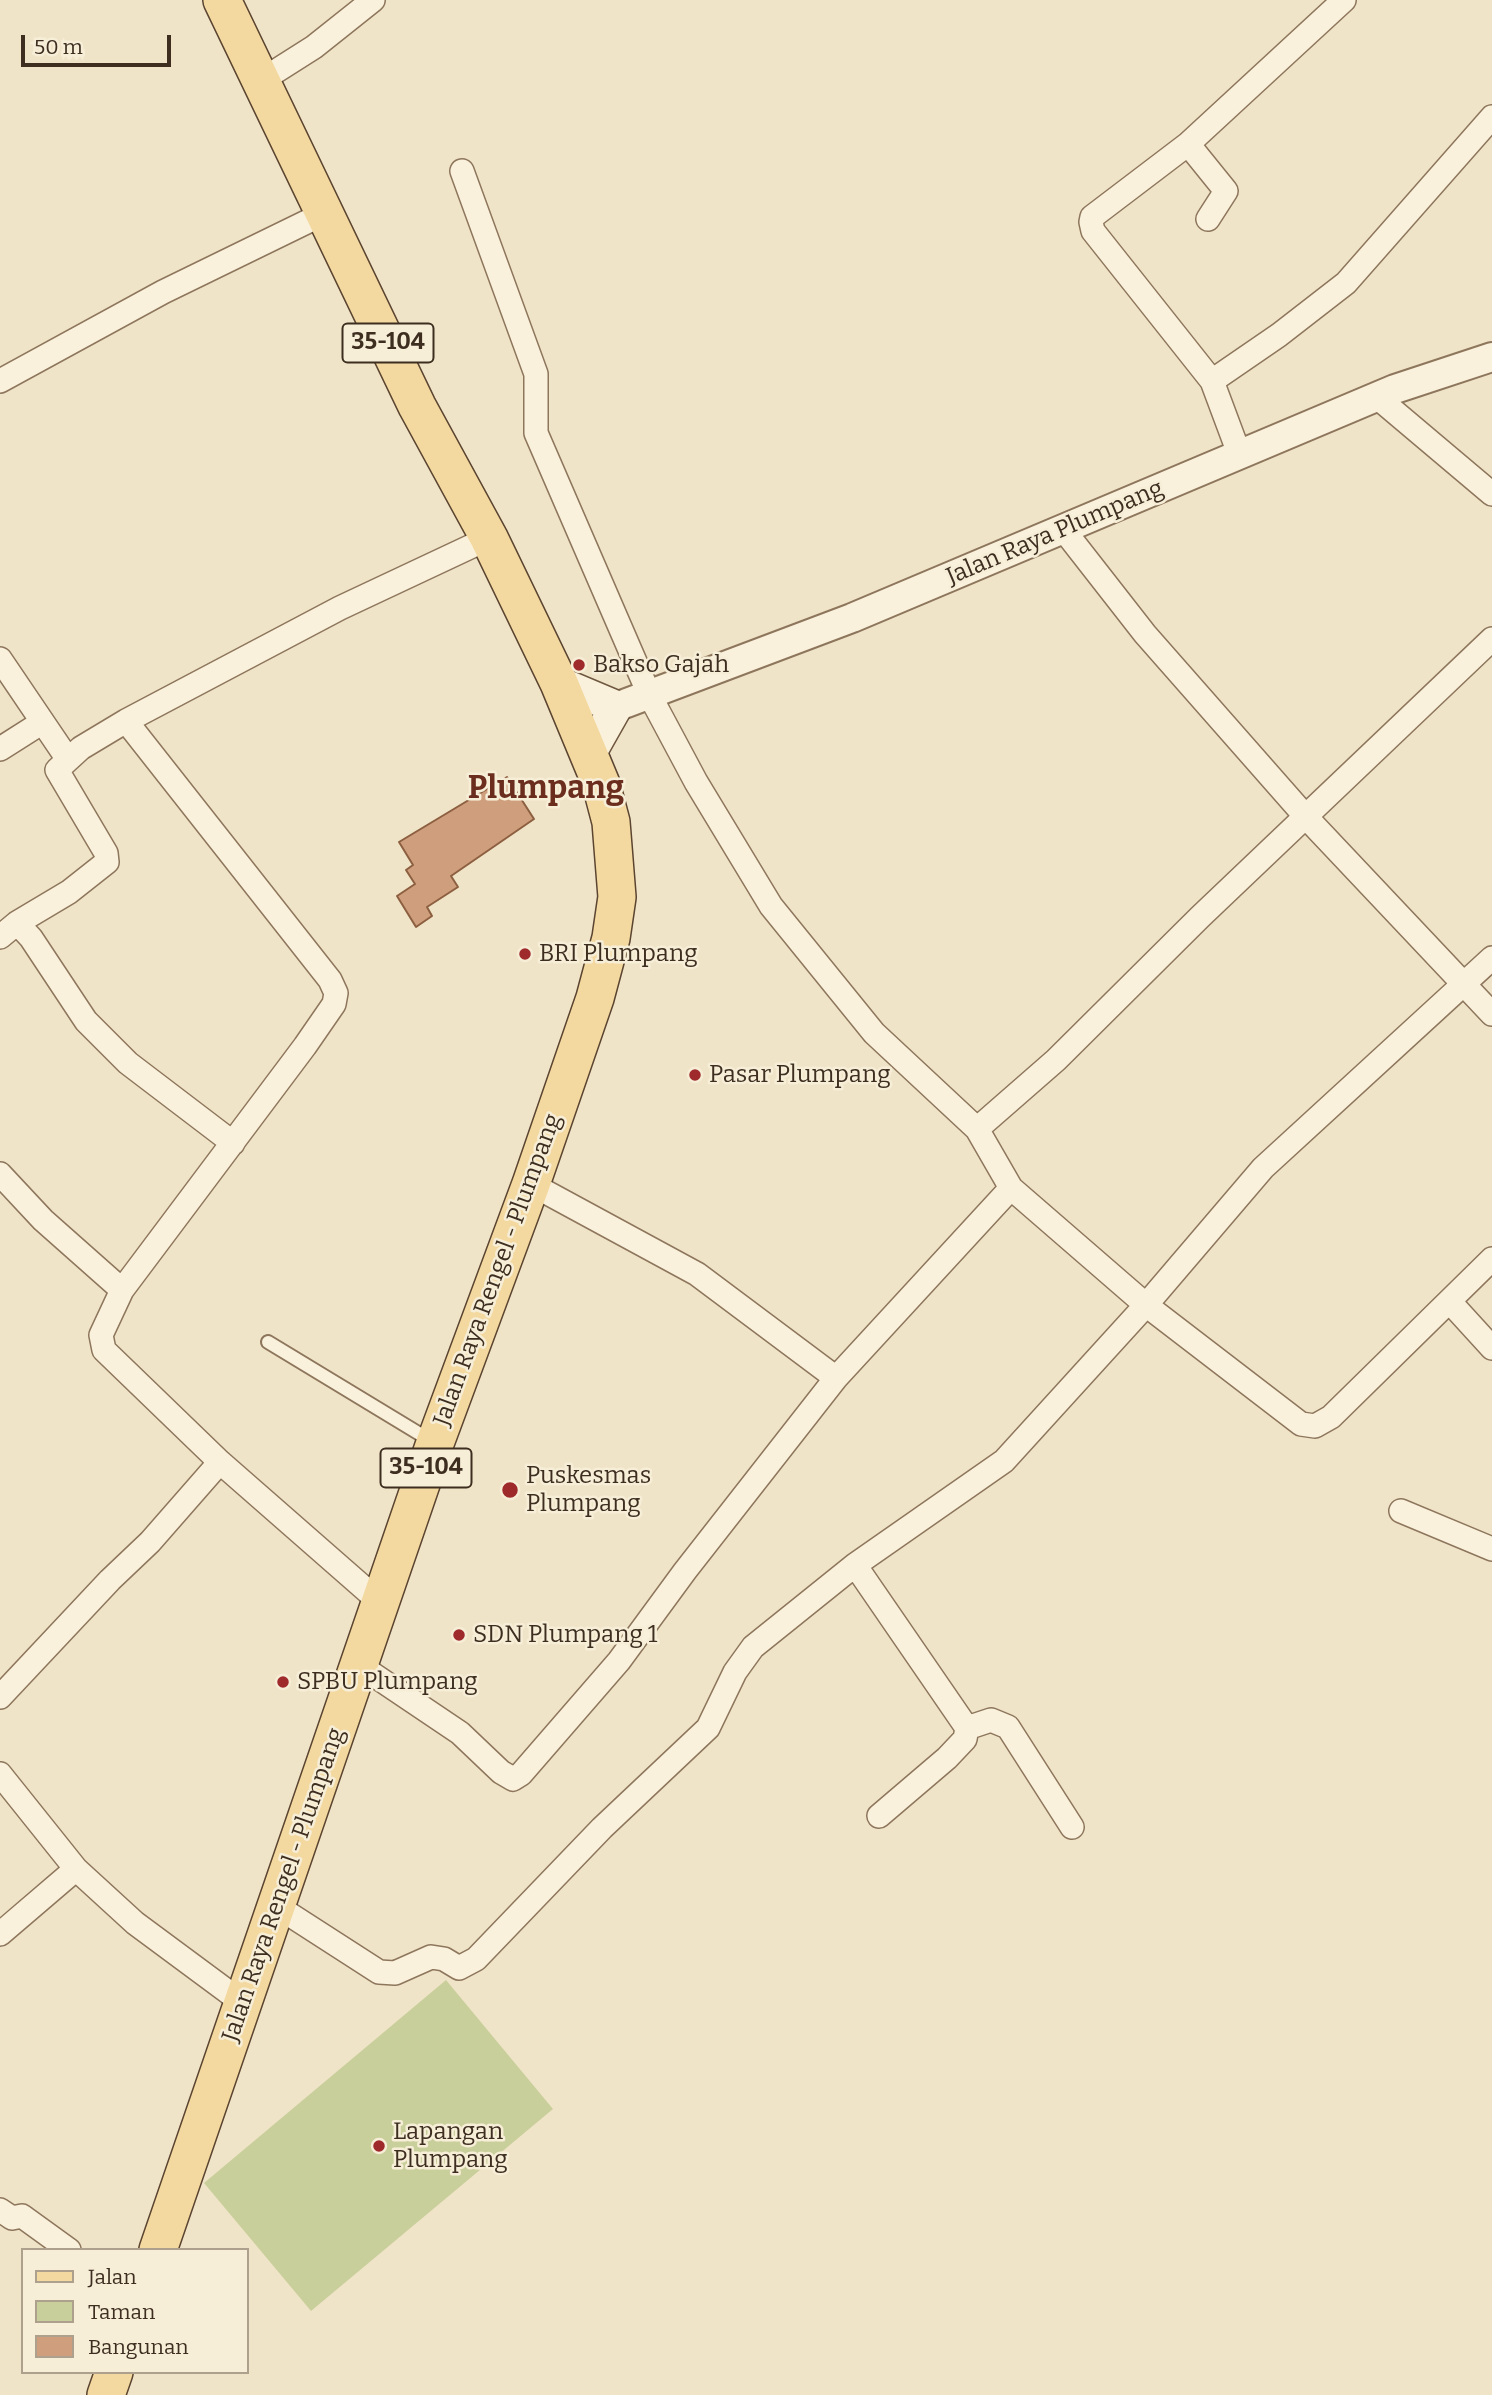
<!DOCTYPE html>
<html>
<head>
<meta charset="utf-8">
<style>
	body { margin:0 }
	#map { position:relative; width:1492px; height:2395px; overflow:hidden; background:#f0e4c8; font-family:Bitter,serif }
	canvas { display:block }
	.legend { position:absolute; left:21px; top:2248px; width:228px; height:126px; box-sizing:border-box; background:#f7eed8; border:2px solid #ada18e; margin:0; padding:9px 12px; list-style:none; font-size:21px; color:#3d2e20 }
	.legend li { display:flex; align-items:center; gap:14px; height:35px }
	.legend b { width:35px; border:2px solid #ada18e }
	.scale { position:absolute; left:21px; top:35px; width:150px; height:32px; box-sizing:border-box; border:4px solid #3d2e20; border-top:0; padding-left:9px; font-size:21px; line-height:24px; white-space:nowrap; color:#3d2e20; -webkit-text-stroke:5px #f7eed8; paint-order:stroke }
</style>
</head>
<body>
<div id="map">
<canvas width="1492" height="2395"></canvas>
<ul class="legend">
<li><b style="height:9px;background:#f3d9a0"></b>Jalan</li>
<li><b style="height:19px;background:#c9cf9b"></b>Taman</li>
<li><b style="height:19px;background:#cf9f7d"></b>Bangunan</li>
</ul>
<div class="scale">50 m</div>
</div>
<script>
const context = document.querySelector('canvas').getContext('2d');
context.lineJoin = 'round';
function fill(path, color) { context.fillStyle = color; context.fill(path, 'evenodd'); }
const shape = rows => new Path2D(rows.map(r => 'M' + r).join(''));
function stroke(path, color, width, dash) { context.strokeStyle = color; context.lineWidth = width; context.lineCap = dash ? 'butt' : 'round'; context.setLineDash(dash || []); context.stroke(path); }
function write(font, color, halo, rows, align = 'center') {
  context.font = font + ' Bitter,serif'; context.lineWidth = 5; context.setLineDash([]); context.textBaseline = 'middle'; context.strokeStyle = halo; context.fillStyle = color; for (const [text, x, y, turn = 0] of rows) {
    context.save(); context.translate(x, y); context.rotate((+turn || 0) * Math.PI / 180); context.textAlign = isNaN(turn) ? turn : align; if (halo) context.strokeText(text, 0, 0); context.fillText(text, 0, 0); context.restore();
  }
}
fill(shape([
	[446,1980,553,2109,311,2311,204,2183]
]), '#c9cf9b');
const building = shape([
	[507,777,534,819,451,876,458,887,427,907,432,916,416,927,397,896,415,884,406,870,413,865,399,842,507,777]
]);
fill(building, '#cf9f7d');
stroke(building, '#8d5f41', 2);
const service = shape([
	[268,1342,433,1442]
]);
const minor = shape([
	[262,80,314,47,373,0],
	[1188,144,1226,191,1208,219],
	[462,171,536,374,536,433,649,694,696,782,771,906,874,1033,977,1129,1011,1188,1146,1305,1301,1424,1315,1426,1331,1417,1492,1259],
	[0,381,163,292,325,213],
	[1212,381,1279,335,1346,283,1492,117],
	[1377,397,1492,494],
	[1240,456,1212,381,1093,231,1091,222,1092,217,1188,144,1344,0],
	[1063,529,1145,634,1306,817,1492,1014],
	[0,659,67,758],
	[126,721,330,980,336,993,334,1004,305,1046,122,1290,101,1335,104,1350,220,1462,381,1603],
	[0,749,41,723],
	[0,937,17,923],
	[977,1129,1056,1060,1200,917,1492,639],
	[233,1143,128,1063,86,1021,31,938,17,923,69,892,107,862,106,853,57,770,81,748,126,721,340,608,489,538],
	[0,1174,43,1220,122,1290],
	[531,1184,697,1274,836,1378],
	[1450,1302,1492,1348],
	[1401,1511,1492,1549],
	[855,1565,967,1728,965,1739,947,1758,879,1816],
	[359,1665,460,1733,501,1772,513,1779,521,1774,619,1661,685,1571,836,1378,1011,1188],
	[0,1697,110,1580,150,1542,220,1462],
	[967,1728,991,1720,1008,1727,1072,1827],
	[0,1774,76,1869,135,1923,243,2003],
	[275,1905,379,1972,395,1973,431,1957,444,1959,459,1968,476,1959,602,1828,708,1728,735,1672,753,1647,855,1565,1004,1461,1146,1305,1263,1168,1492,958],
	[0,1934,76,1869],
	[0,2210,12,2218,22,2216,69,2250]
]);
const tertiary = shape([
	[616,707,852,618,1395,389,1492,357]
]);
const secondary = shape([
	[559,683,616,707,590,753]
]);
const primary = shape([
	[158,2250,435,1443,531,1184,595,998,611,938,617,897,611,822,601,784,559,683,489,538,417,406,222,0],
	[106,2395,114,2372]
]);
stroke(service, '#8d765c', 16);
stroke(minor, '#8d765c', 26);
stroke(tertiary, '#8d765c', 32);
stroke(secondary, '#6f573f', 35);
stroke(primary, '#5b4430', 40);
stroke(service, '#faf1dc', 12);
stroke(minor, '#faf1dc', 23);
stroke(tertiary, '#faf1dc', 28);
stroke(secondary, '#faf1dc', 32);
stroke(primary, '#f3d9a0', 37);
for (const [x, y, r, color] of [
	[579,665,7,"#9e2a2b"],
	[525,954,7,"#9e2a2b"],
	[695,1075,7,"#9e2a2b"],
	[510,1490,9,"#9e2a2b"],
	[459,1635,7,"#9e2a2b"],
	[283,1682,7,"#9e2a2b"],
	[379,2146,7,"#9e2a2b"]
]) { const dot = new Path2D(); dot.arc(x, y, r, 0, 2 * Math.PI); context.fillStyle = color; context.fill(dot); stroke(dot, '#f7eed8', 2.5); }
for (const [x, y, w] of [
	[388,343,91],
	[426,1468,91]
]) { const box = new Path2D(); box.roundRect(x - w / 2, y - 19.5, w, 39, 5); context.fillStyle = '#f7eed8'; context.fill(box); stroke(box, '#3d2e20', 2); }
write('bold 23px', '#3d2e20', null, [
	["35-104",388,343],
	["35-104",426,1468]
]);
write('24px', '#3d2e20', '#f7eed8', [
	["Jalan Raya Plumpang",1055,533,-23],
	["Jalan Raya Rengel - Plumpang",498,1270,-70],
	["Jalan Raya Rengel - Plumpang",284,1885,-71]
]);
write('24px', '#3d2e20', '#f7eed8', [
	["Bakso Gajah",593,665],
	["BRI Plumpang",539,954],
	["Pasar Plumpang",709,1075],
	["Puskesmas",526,1476],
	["Plumpang",526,1504],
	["SDN Plumpang 1",473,1635],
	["SPBU Plumpang",297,1682],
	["Lapangan",393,2132],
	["Plumpang",393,2160]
], 'left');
write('bold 32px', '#6b2e1e', '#f7eed8', [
	["Plumpang",546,789]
]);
</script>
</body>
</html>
